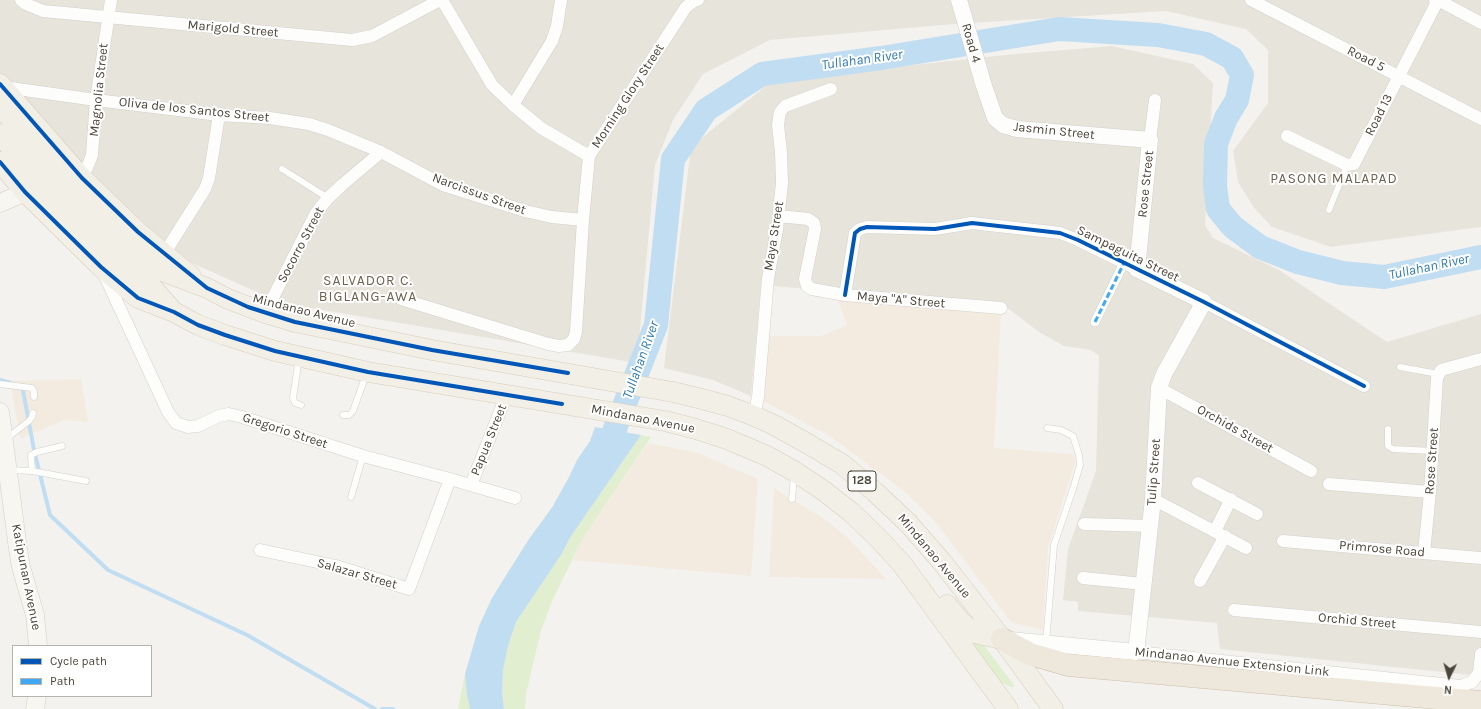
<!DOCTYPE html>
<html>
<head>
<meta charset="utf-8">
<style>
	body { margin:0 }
	#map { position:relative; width:1481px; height:709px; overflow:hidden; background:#f4f2ee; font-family:Karla,sans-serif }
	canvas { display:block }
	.legend { position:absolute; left:12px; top:645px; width:140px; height:52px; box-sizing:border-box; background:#fff; border:1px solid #b7b4b0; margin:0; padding:5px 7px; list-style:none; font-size:12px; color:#4b4439 }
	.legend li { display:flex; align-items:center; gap:8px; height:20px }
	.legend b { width:20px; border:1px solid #b7b4b0 }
	.north { position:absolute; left:1429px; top:657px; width:40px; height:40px; -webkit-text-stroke:3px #fff; paint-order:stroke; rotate:185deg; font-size:11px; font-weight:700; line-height:16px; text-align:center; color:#4b4439 }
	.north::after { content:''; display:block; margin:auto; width:14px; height:18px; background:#4b4439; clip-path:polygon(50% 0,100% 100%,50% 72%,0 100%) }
</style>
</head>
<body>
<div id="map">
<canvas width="1481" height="709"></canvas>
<ul class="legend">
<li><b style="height:5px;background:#0057b8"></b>Cycle path</li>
<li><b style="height:5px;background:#3fa9f5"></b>Path</li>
</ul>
<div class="north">N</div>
</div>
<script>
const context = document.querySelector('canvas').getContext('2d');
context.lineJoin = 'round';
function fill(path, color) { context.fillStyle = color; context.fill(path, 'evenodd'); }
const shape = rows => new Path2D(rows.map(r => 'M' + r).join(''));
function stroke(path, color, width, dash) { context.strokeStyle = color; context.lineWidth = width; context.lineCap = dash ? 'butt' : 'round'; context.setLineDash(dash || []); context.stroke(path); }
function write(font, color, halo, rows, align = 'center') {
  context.font = font + ' Karla,sans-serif'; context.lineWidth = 4; context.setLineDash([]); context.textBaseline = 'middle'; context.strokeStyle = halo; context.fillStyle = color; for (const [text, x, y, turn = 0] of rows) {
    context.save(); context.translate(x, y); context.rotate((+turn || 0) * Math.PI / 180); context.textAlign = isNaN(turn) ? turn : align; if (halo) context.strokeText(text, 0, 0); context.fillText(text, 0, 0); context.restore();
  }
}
fill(shape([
	[0,0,1481,0,1481,227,1331,247,1272,227,1254,208,1238,182,1233,151,1268,103,1268,50,1246,29,1166,11,954,24,770,40,703,74,673,120,655,165,637,363,281,303,161,249,0,85],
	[1112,46,1193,64,1213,83,1205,225,1213,238,1279,270,1387,342,1481,314,1481,676,1220,649,1217,623,1078,611,1078,602,1063,600,1068,549,1096,471,1099,356,1091,350,1064,346,1039,332,1005,306,761,285,751,396,713,380,664,368,691,147,773,80,1015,54]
]), '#e7e4dc');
fill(shape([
	[837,298,1001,311,994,448,1072,454,1076,460,1048,547,1043,630,1011,622,934,520,904,491,828,435,761,400,767,336,821,336,847,325],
	[81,379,88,422,64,420,20,439,10,381],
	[648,443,698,453,758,479,751,576,573,560,583,538],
	[774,488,826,520,849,539,886,579,769,577]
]), '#f3ebdf');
fill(shape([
	[641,435,651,437,583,538,553,599,541,630,526,694,525,709,504,709,502,692,503,670,508,646,516,622,561,555,571,536],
	[961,633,983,644,1014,685,1013,687,1011,687,996,680],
	[465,674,467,695,470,709,458,709]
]), '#e1eecf');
fill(shape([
	[595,427,641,435,571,536,561,555,516,622,508,646,503,670,502,692,504,709,470,709,467,695,465,674,479,626,492,598,510,569,529,539,553,506,569,477,577,460,590,441]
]), '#c0ddf1');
stroke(shape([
	[0,380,11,383],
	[22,385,34,450,50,515,108,570,247,635,375,709],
	[382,709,393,709]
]), '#c0ddf1', 4);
stroke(shape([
	[599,460,611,439,656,325,673,159,706,110,762,74,881,58,1059,29,1158,35,1206,44,1232,58,1242,75,1237,100,1226,118,1216,144,1215,186,1218,209,1233,227,1260,247,1298,262,1342,273,1384,277,1481,257]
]), '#c0ddf1', 24);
const service = shape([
	[282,169,328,198],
	[1329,210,1347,165],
	[299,358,293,398,295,403,301,405],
	[1400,367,1438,374],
	[0,384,32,388,34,392,34,397],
	[343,415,349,415,353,411,366,375],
	[1388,429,1388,446,1393,449,1432,451],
	[7,438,29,421,32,417,33,413],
	[9,470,32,471,31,455,37,452,62,446],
	[32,471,86,481],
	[351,497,363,456],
	[792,499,794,475],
	[1046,643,1054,545,1073,489,1080,465,1079,455,1073,436,1061,430,1047,428]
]);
const pedestrian = shape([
	[1095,322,1124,263]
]);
const minor = shape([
	[21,0,26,4,43,11,352,40,372,36,440,0],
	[442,0,492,85,513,105,541,128,589,156],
	[1251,0,1481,119],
	[3,87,96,100,219,115,270,118,309,124,328,130,381,152,443,185,525,211,552,217,583,220],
	[513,105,552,41,557,26,561,0],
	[1287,136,1347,165,1354,164,1438,0,1481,23],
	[1150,140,1155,100],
	[82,178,89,163,92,155,96,100,111,0],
	[779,216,808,219,814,223,815,229,805,279,807,286,812,289,845,295,1001,308],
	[164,254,205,189,209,178,219,115],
	[104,274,168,412,176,423,188,427,198,426,219,416,229,414,242,417,363,456,450,479,515,498],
	[845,295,855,233,860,229,867,227,935,229,972,223,1060,233,1078,240,1137,269],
	[401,299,548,344,559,346,568,345,574,339,576,332,583,220,589,156,686,7,694,1,698,0],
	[1204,302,1364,386],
	[265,313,316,213,328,198,342,185,381,152],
	[1159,388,1311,471],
	[754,416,758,397,768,278,777,230,782,183,781,152,778,125,779,118,780,112,785,106,831,89],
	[1198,483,1257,514],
	[1329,484,1430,492],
	[471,485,507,394],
	[1153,499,1246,548],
	[1084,524,1150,526],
	[1215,531,1231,499],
	[1283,541,1481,558],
	[260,550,336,566,409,589,450,479],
	[1424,553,1430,492,1437,378,1441,370,1481,359],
	[1083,578,1143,584],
	[1200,581,1225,536],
	[1234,610,1481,632],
	[1136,652,1461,686,1472,682,1479,673,1481,654]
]);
const tertiary = shape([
	[959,0,984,86,995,118,1003,125,1017,129,1150,140,1137,269,1204,302,1164,374,1159,388,1153,499,1136,652,1010,640],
	[1437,0,1439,0]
]);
const secondary = shape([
	[0,203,25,192],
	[0,412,18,549,21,567,35,615,38,646],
	[35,709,37,696]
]);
const primary = shape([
	[0,84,82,178,138,232,191,276],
	[0,105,52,170,92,213,129,246,162,271,207,288,228,299,265,313,295,322,330,329,432,350,673,392,698,398,728,406,754,416,774,425,803,441,842,464,874,491,908,523,942,562,1002,639,1053,709],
	[0,134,40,184,82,228,117,259,151,286,171,309],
	[0,162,25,192,101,267,138,298,174,312,198,325,225,335,275,351,368,372,665,421,696,429,727,439,767,456,794,471,824,491,852,513,878,538,902,564,1008,709],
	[947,605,961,622,974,633,1002,639]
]);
const motorway = shape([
	[1002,639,1030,654,1068,665,1481,702]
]);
stroke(service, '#d2d0cb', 7);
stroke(pedestrian, '#d2d0cb', 10);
stroke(minor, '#d2d0cb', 13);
stroke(tertiary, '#d2d0cb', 17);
stroke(secondary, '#d3cfc5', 19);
stroke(primary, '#d6cebb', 21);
stroke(motorway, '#ccbfa9', 23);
stroke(service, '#fdfdfc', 6);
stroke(pedestrian, '#fdfdfc', 9);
stroke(minor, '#fdfdfc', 12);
stroke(tertiary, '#fdfdfc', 16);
stroke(secondary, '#f7f6f1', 18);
stroke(primary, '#f2efe6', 20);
stroke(motorway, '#ede8db', 22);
stroke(shape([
	[1095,322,1124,263]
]), '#3fa9f5', 3, [6, 3]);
stroke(shape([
	[0,84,82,178,138,232,207,288,248,307,295,322,432,350,568,373],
	[0,162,25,192,101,267,138,298,174,312,198,325,225,335,275,351,368,372,562,404],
	[845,295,855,233,860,229,867,227,935,229,972,223,1060,233,1078,240,1204,302,1364,386]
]), '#0057b8', 4);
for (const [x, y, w] of [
	[862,481,28]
]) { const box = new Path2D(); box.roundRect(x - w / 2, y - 10, w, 20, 3); context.fillStyle = '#fff'; context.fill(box); stroke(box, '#4b4439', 1); }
write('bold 12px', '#4b4439', null, [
	["128",862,481]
]);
write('13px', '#4b4439', '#fff', [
	["Marigold Street",233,29,5],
	["Road 4",971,43,74],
	["Road 5",1366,59,27],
	["Magnolia Street",99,90,-84],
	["Morning Glory Street",628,96,-57],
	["Oliva de los Santos Street",194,110,6],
	["Road 13",1379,115,-63],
	["Jasmin Street",1054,131,6],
	["Rose Street",1146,184,-84],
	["Narcissus Street",479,194,20],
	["Maya Street",774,236,-81],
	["Socorro Street",301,245,-62],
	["Sampaguita Street",1128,254,26],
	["Maya \"A\" Street",901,300,5],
	["Mindanao Avenue",304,311,14],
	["Mindanao Avenue",643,419,11],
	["Orchids Street",1235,429,29],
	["Gregorio Street",285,431,18],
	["Papua Street",489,440,-68],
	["Rose Street",1432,461,-86],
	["Tulip Street",1154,472,-86],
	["Primrose Road",1382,549,5],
	["Mindanao Avenue",934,556,50],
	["Salazar Street",357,574,16],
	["Katipunan Avenue",26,577,79],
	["Orchid Street",1357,621,5],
	["Mindanao Avenue Extension Link",1232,662,6]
]);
write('italic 14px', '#2e7ab2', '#fff', [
	["Tullahan River",862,60,-8],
	["Tullahan River",1429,267,-12],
	["Tullahan River",641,360,-70]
]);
context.letterSpacing = '1px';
write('14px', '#6e6250', '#fff', [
	["PASONG MALAPAD",1334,179],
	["SALVADOR C.",368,281],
	["BIGLANG-AWA",368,297]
]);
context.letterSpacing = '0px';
</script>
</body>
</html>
